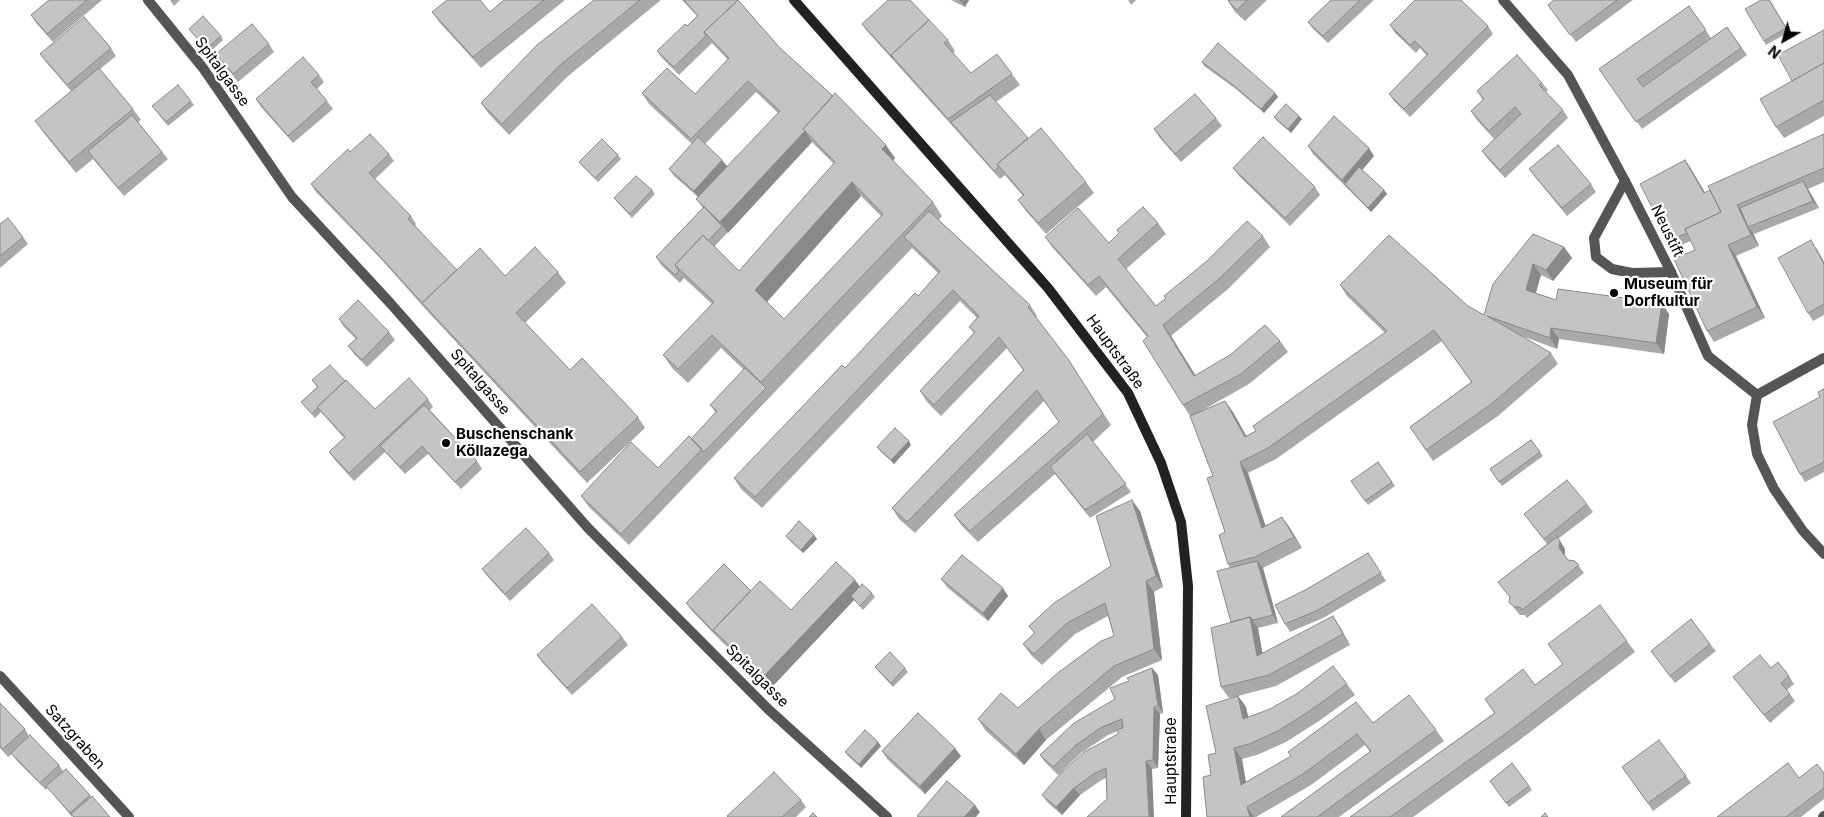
<!DOCTYPE html>
<html>
<head>
<meta charset="utf-8">
<style>
	body { margin:0 }
	#map { position:relative; width:1824px; height:817px; overflow:hidden; background:#fff; font-family:Inter,sans-serif }
	canvas { display:block }
	.north { position:absolute; left:1759px; top:15px; width:50px; height:50px; -webkit-text-stroke:4px #fff; paint-order:stroke; rotate:218deg; font-size:14px; font-weight:700; line-height:20px; text-align:center; color:#000 }
	.north::after { content:''; display:block; margin:auto; width:18px; height:22px; background:#000; clip-path:polygon(50% 0,100% 100%,50% 72%,0 100%) }
</style>
</head>
<body>
<div id="map">
<canvas width="1824" height="817"></canvas>
<div class="north">N</div>
</div>
<script>
const context = document.querySelector('canvas').getContext('2d');
context.lineJoin = 'round';
const shape = rows => new Path2D(rows.map(r => 'M' + r).join(''));
function stroke(path, color, width, dash) { context.strokeStyle = color; context.lineWidth = width; context.lineCap = dash ? 'butt' : 'round'; context.setLineDash(dash || []); context.stroke(path); }
function fill(path, color) { context.fillStyle = color; context.fill(path, 'evenodd'); }
function write(font, color, halo, rows, align = 'center') {
  context.font = font + ' Inter,sans-serif'; context.lineWidth = 4.5; context.setLineDash([]); context.textBaseline = 'middle'; context.strokeStyle = halo; context.fillStyle = color; for (const [text, x, y, turn = 0] of rows) {
    context.save(); context.translate(x, y); context.rotate((+turn || 0) * Math.PI / 180); context.textAlign = isNaN(turn) ? turn : align; if (halo) context.strokeText(text, 0, 0); context.fillText(text, 0, 0); context.restore();
  }
}
stroke(shape([
	[1625,181,1594,238,1596,257,1612,269,1632,273,1671,272]
]), '#555', 10);
stroke(shape([
	[148,0,203,68,292,197,391,304,588,528,768,709,887,817],
	[1503,0,1568,75,1625,181,1671,272,1708,356,1757,395,1752,425,1757,454,1774,489,1803,531,1824,554],
	[1757,395,1824,358],
	[0,676,129,817],
	[1823,817,1824,816]
]), '#555', 10);
stroke(shape([
	[794,0,1048,288,1128,393,1161,463,1181,522,1188,586,1186,817]
]), '#222', 10);
fill(shape([
	[49,0,102,0,53,42,36,23,31,15],
	[170,0,180,0,174,6],
	[504,0,565,0,481,68,440,23,432,12,490,12],
	[594,0,661,0,567,77,509,135,489,114,481,103],
	[682,0,737,0,780,48,895,158,893,161,933,202,942,216,939,220,1030,305,1037,316,1036,318,1075,370,1111,425,1093,442,1131,492,1090,518,1055,474,978,542,962,526,954,515,1059,422,1044,401,915,533,899,519,892,508,1023,370,1007,348,941,416,927,402,920,391,974,333,969,327,977,318,960,301,762,508,741,489,734,478,918,296,938,273,912,248,629,545,589,507,581,496,658,468,691,439,716,413,710,405,744,370,721,348,688,383,673,369,663,355,712,304,684,278,680,283,661,265,656,257,703,208,696,199,698,197,674,176,669,169,692,144,649,104,642,93,695,94,728,60,712,43,679,75,662,58,657,51,687,26,697,16],
	[756,92,778,113,727,167,705,144],
	[812,142,834,164,739,271,714,247],
	[861,196,881,216,784,319,767,302],
	[951,0,969,0,965,7],
	[1128,0,1136,0,1131,5],
	[1229,0,1267,0,1245,21,1235,12,1228,1],
	[1331,0,1374,0,1328,43,1313,29,1308,22],
	[1554,0,1633,0,1576,42,1548,5],
	[1770,0,1789,32,1766,45,1764,41],
	[1689,6,1711,38,1727,27,1747,55,1642,129,1599,69],
	[862,24,948,40,955,51,953,53,971,73,1012,74,1020,85,996,102,1028,138,1086,182,1094,193,1046,234,1026,211,1018,200,1023,196,1005,175,1000,179,867,31],
	[1390,25,1488,26,1493,34,1410,117,1394,101,1389,94,1427,56,1420,48,1416,53,1395,33],
	[189,29,221,36,223,40,209,53],
	[1824,30,1824,116,1784,138,1776,127,1792,81],
	[269,44,274,52,238,82,216,54],
	[111,48,116,56,100,69,133,109,141,120,138,122,168,159,124,196,93,159,76,173,43,132,35,121,71,91,46,62,40,54],
	[1202,62,1275,93,1278,97,1264,113,1236,89,1204,66],
	[319,75,324,82,317,89,327,101,333,109,293,143,261,107,256,99],
	[1542,83,1548,90,1546,92,1563,110,1568,118,1505,178,1487,158,1482,151,1494,139,1476,119,1471,111,1483,100,1477,91],
	[191,101,194,105,168,126,155,110],
	[1274,117,1302,119,1291,133,1277,121],
	[1216,118,1222,126,1181,162,1159,137,1154,129],
	[1824,134,1824,182,1808,189,1819,208,1754,234,1753,233,1759,246,1736,256,1765,318,1714,342,1707,331,1695,250,1691,241,1674,248,1669,241,1685,160,1705,193],
	[1308,146,1374,156,1362,170,1384,190,1387,194,1371,212,1313,154],
	[350,152,389,154,394,161,375,179,411,216,416,224,415,226,457,270,505,276,558,272,566,283,525,323,570,370,638,417,645,428,587,483,430,314,380,258,316,192,311,184],
	[618,155,621,159,598,182,582,166,579,162],
	[1233,168,1315,187,1320,195,1290,226,1239,176],
	[1529,169,1591,184,1596,192,1567,216,1535,177],
	[652,190,655,194,632,218,617,202,614,198],
	[1158,223,1166,234,1126,269,1156,306,1263,236,1270,247,1228,289,1171,336,1195,375,1280,341,1288,352,1249,384,1196,414,1233,412,1246,436,1256,431,1385,333,1347,296,1340,285,1468,306,1484,315,1493,284,1564,247,1572,258,1553,281,1541,275,1536,293,1556,300,1669,314,1664,354,1559,339,1557,349,1522,336,1551,353,1558,364,1498,416,1433,461,1410,427,1471,382,1442,341,1276,459,1248,473,1265,526,1282,517,1302,548,1263,568,1278,623,1258,628,1262,653,1340,627,1350,645,1276,686,1238,696,1246,707,1248,717,1347,684,1355,695,1319,721,1286,742,1257,755,1242,759,1246,782,1373,723,1436,730,1444,741,1339,817,1281,817,1370,752,1365,745,1311,785,1256,817,1207,817,1211,775,1216,753,1238,696,1229,698,1221,687,1231,622,1230,568,1228,564,1225,532,1213,476,1190,416,1183,405,1147,337,1106,287,1096,296,1053,248,1045,237,1109,243],
	[0,224,23,237,28,244,0,268],
	[1816,247,1824,262,1824,315,1813,321,1808,313],
	[339,319,389,332,395,340,367,367,354,354,348,346,356,339,344,327],
	[312,380,345,381,375,409,428,399,433,407,430,410,477,461,482,469,461,489,428,454,405,474,385,452,354,481,335,460,329,452,344,438,321,412,315,418,301,402,317,387],
	[1824,389,1824,472,1805,482,1800,474,1820,397],
	[1531,440,1543,456,1502,486,1490,469],
	[911,445,894,464,880,451,877,447],
	[1378,462,1395,486,1368,505,1351,481],
	[1587,504,1593,512,1558,539,1565,549,1565,555,1568,560,1575,561,1584,573,1527,618,1525,615,1520,615,1509,602,1510,597,1498,582,1547,544,1524,514],
	[1140,511,1163,587,1154,592,1162,660,1122,677,1046,740,1024,765,985,730,978,719,1018,708,1114,636,1108,616,1075,634,1042,665,1031,655,1023,644,1034,633,1029,626,1111,566],
	[814,535,817,539,803,553,789,540,786,536],
	[549,553,554,560,510,601,488,577,482,569],
	[1368,553,1386,581,1323,618,1290,632,1285,624,1307,589],
	[941,579,1008,596,988,621,947,587],
	[855,580,860,587,872,593,875,597,863,610,854,600,771,688,721,641,692,611,686,603,751,591,791,610],
	[622,637,628,645,572,695,542,662,537,655],
	[1627,641,1635,652,1517,742,1413,817,1350,817,1494,713,1485,699,1535,685,1563,664,1548,644],
	[1710,644,1716,651,1675,683,1651,651],
	[875,667,905,668,908,672,893,687,878,671],
	[1152,668,1158,675,1163,713,1160,714,1158,768,1152,769,1107,799,1106,778,1100,781,1080,795,1062,815,1048,803,1042,795,1118,734,1118,731,1108,735,1081,753,1058,775,1045,762,1040,755,1115,699,1129,681],
	[1771,668,1789,676,1794,684,1787,690,1795,701,1770,723,1733,677],
	[0,703,25,729,29,736,59,765,63,771,66,769,91,797,72,817,48,788,46,790,17,761,12,754,8,757,0,748],
	[881,746,861,768,848,756,845,752],
	[882,751,961,756,925,794,887,759],
	[1512,763,1532,790,1509,807,1490,781],
	[1622,767,1686,776,1691,783,1653,811],
	[1824,773,1824,799,1801,817,1717,817,1799,778],
	[801,800,806,807,796,817,728,817]
]), '#a9a9a9');
fill(shape([
	[960,0,969,0,965,7],
	[1275,93,1278,97,1264,113,1261,109],
	[1299,116,1302,119,1291,133,1288,129],
	[805,131,812,142,728,233,720,222],
	[886,145,895,158,891,163,882,149],
	[1369,148,1374,156,1348,187,1342,180],
	[722,160,728,167,699,198,694,191],
	[1685,160,1690,167,1710,201,1704,193],
	[1803,181,1808,189,1819,208,1813,201],
	[852,182,861,196,765,304,755,290],
	[1384,190,1387,194,1371,212,1368,208],
	[1737,205,1745,216,1748,227,1753,233,1759,246,1751,235],
	[1811,240,1824,262,1824,264],
	[1728,245,1736,256,1765,318,1757,307],
	[1564,247,1572,258,1553,281,1546,270],
	[1533,264,1541,275,1533,301,1526,290],
	[1662,303,1669,314,1664,354,1656,343],
	[1163,325,1171,336,1202,386,1194,376],
	[1551,328,1559,339,1557,349,1550,338],
	[1225,401,1233,412,1253,448,1245,437],
	[909,441,911,445,894,464,891,460],
	[1240,462,1248,473,1270,539,1262,528],
	[1132,500,1140,511,1163,587,1156,576],
	[1282,517,1290,528,1302,548,1294,537],
	[814,535,817,539,803,553,801,550],
	[1560,541,1565,549,1564,556,1559,548],
	[1257,561,1263,568,1278,623,1273,615],
	[855,580,863,591,851,596,854,600,771,688,763,677],
	[1146,581,1154,592,1162,660,1154,649],
	[1003,588,1008,596,988,621,983,613],
	[1333,616,1340,627,1350,645,1343,634],
	[1250,617,1258,628,1265,667,1257,656],
	[1152,668,1158,675,1163,713,1158,705],
	[1238,696,1246,707,1251,730,1243,719],
	[1154,707,1160,714,1158,768,1153,760],
	[1039,729,1046,740,1024,765,1016,754],
	[878,742,881,746,861,768,859,764],
	[955,748,961,756,925,794,920,786],
	[1234,748,1242,759,1248,796,1241,785],
	[1146,761,1152,769,1154,817,1149,817],
	[1074,788,1080,795,1062,815,1056,807],
	[975,805,980,812,976,817,964,817],
	[1247,807,1254,817,1250,817]
]), '#898989');
const building = shape([
	[49,0,87,0,47,34,31,15,49,0],
	[447,0,480,0,490,12,504,0,544,0,473,57,432,12,447,0],
	[594,0,640,0,559,66,502,124,481,103,537,45,594,0],
	[684,0,738,0,704,32,706,36,674,67,657,51,685,24,687,26,698,16,684,0],
	[738,0,780,48,833,96,803,129,805,131,720,222,696,199,780,111,748,81,691,139,642,93,667,68,695,94,729,58,704,32,738,0],
	[888,0,910,0,929,20,891,55,893,58,862,24,888,0],
	[1229,0,1247,0,1237,10,1228,1,1229,0],
	[1331,0,1360,0,1323,36,1308,22,1331,0],
	[1415,0,1461,0,1488,26,1404,109,1389,94,1428,54,1415,41,1410,45,1390,25,1415,0],
	[1554,0,1617,0,1570,35,1548,5,1554,0],
	[1761,0,1769,0,1786,28,1764,41,1745,9,1761,0],
	[1689,6,1706,30,1637,79,1643,87,1727,27,1741,48,1636,122,1599,69,1689,6],
	[203,16,221,36,206,49,189,29,203,16],
	[84,17,111,48,67,85,40,54,84,17],
	[929,20,948,40,944,43,971,73,997,54,1012,74,948,119,891,55,929,20],
	[252,24,269,44,233,74,216,54,252,24],
	[1824,30,1824,63,1792,81,1778,55,1824,30],
	[1218,43,1275,93,1261,109,1233,85,1202,62,1218,43],
	[1517,55,1542,83,1539,85,1563,110,1500,170,1482,151,1521,114,1515,107,1489,131,1471,111,1484,99,1477,91,1517,55],
	[303,57,319,75,311,82,327,101,288,136,256,99,303,57],
	[1824,63,1824,100,1776,127,1760,99,1824,63],
	[99,68,133,109,69,162,35,121,99,68],
	[178,85,191,101,166,122,152,106,178,85],
	[835,93,886,145,882,149,933,202,761,382,712,335,678,369,663,355,714,302,675,265,703,235,739,271,835,162,803,129,835,93],
	[852,182,883,214,784,319,755,290,852,182],
	[1195,94,1216,118,1175,154,1154,129,1195,94],
	[990,95,1028,138,997,164,999,167,994,171,951,122,990,95],
	[1286,104,1299,116,1288,129,1274,117,1286,104],
	[132,115,162,152,118,188,88,151,132,115],
	[1334,116,1369,148,1342,180,1308,146,1334,116],
	[1041,128,1086,182,1038,223,1018,200,1024,195,997,164,1041,128],
	[370,134,389,154,369,173,411,216,408,219,457,270,422,303,425,306,375,251,311,184,348,149,350,152,370,134],
	[1824,134,1824,168,1737,205,1751,235,1728,245,1757,307,1707,331,1674,259,1695,250,1685,229,1721,212,1708,186,1824,134],
	[698,137,722,160,694,191,669,169,698,137],
	[1263,137,1315,187,1285,218,1233,168,1263,137],
	[602,139,618,155,595,178,579,162,602,139],
	[1558,145,1591,184,1562,208,1529,169,1558,145],
	[1685,160,1704,193,1710,190,1721,212,1685,229,1687,233,1669,241,1640,184,1685,160],
	[1359,167,1384,190,1368,208,1345,184,1359,167],
	[636,176,652,190,630,214,614,198,636,176],
	[1803,181,1813,201,1748,227,1740,208,1803,181],
	[704,207,722,226,708,241,703,235,675,265,679,271,675,275,656,257,704,207],
	[1143,207,1158,223,1118,259,1156,306,1166,298,1164,296,1207,261,1247,221,1263,236,1220,278,1163,325,1194,376,1230,355,1265,325,1280,341,1241,374,1183,405,1143,341,1148,336,1099,276,1088,285,1045,237,1078,208,1109,243,1119,233,1117,230,1143,207],
	[929,211,1030,305,1028,307,1068,359,1103,414,970,531,954,515,1059,422,1037,390,907,522,892,508,1024,370,999,337,934,405,920,391,975,332,969,327,979,316,953,290,755,497,734,478,842,365,845,368,915,293,918,296,940,271,904,237,929,211],
	[8,218,23,237,0,256,0,224,8,218],
	[1533,234,1564,247,1546,270,1533,264,1526,290,1556,300,1558,289,1662,303,1656,343,1551,328,1550,338,1487,316,1551,353,1490,405,1426,450,1410,427,1472,382,1434,330,1268,448,1240,462,1262,528,1282,517,1294,537,1255,557,1228,564,1219,535,1225,532,1207,478,1213,476,1190,416,1225,401,1245,437,1256,431,1253,426,1387,331,1340,285,1389,235,1468,306,1484,315,1493,284,1533,234],
	[1811,240,1824,264,1824,304,1808,313,1778,258,1811,240],
	[535,247,558,272,516,313,570,370,582,358,638,417,580,472,422,303,480,248,505,276,535,247],
	[358,300,389,332,362,360,348,346,357,338,339,319,358,300],
	[330,365,345,381,317,407,318,408,312,414,301,402,318,387,312,380,330,365],
	[745,368,766,388,704,452,691,439,717,411,710,405,745,368],
	[409,378,428,399,349,473,329,452,345,437,317,407,346,380,375,409,409,378],
	[1824,389,1824,462,1800,474,1773,422,1820,397,1818,392,1824,389],
	[424,405,477,461,455,482,422,446,400,467,380,446,424,405],
	[895,428,909,441,891,460,877,447,895,428],
	[1087,434,1126,484,1085,510,1050,467,1087,434],
	[689,436,702,449,621,534,581,496,631,442,658,468,689,436],
	[1531,440,1540,452,1499,482,1490,469,1531,440],
	[1378,462,1392,482,1365,501,1351,481,1378,462],
	[1567,480,1587,504,1544,539,1524,514,1567,480],
	[1132,500,1156,576,1146,581,1154,649,1114,666,1039,729,1016,754,978,719,1001,693,1018,708,1059,672,1101,641,1114,636,1105,603,1067,623,1034,654,1023,644,1035,633,1029,626,1054,603,1111,566,1096,516,1132,500],
	[799,521,814,535,801,550,786,536,799,521],
	[526,528,549,553,505,594,482,569,526,528],
	[1557,537,1560,541,1559,548,1568,560,1575,561,1579,565,1522,610,1520,607,1514,607,1509,602,1510,597,1498,582,1557,537],
	[1368,553,1381,573,1318,610,1285,624,1275,605,1307,589,1368,553],
	[962,555,1003,588,983,613,941,579,962,555],
	[1257,561,1273,615,1253,620,1250,617,1231,622,1217,571,1257,561],
	[836,562,855,580,763,677,713,630,760,581,791,610,836,562],
	[724,564,751,591,713,630,716,634,686,603,724,564],
	[862,584,872,593,860,606,851,596,862,584],
	[592,604,622,637,567,688,537,655,592,604],
	[1600,605,1627,641,1509,731,1390,817,1350,817,1495,713,1485,699,1523,669,1535,685,1563,664,1548,644,1600,605],
	[1333,616,1343,634,1269,675,1221,687,1211,628,1250,617,1257,656,1333,616],
	[1691,619,1710,644,1670,676,1651,651,1691,619],
	[890,652,905,668,891,683,875,667,890,652],
	[1760,655,1771,668,1778,662,1789,676,1781,683,1790,694,1764,715,1733,677,1760,655],
	[1333,666,1347,684,1311,710,1278,731,1249,744,1234,748,1241,785,1291,756,1288,752,1356,702,1373,723,1409,695,1436,730,1317,817,1281,817,1371,751,1357,734,1303,774,1247,807,1250,817,1207,817,1203,777,1211,775,1208,755,1216,753,1206,706,1238,696,1243,719,1270,709,1298,693,1333,666],
	[1152,668,1158,705,1154,707,1153,760,1146,761,1149,817,1087,817,1107,799,1106,768,1095,773,1074,788,1056,807,1042,795,1061,773,1084,752,1118,734,1118,729,1123,728,1122,719,1102,727,1076,745,1053,767,1040,755,1074,723,1115,699,1110,688,1129,681,1127,678,1152,668],
	[0,703,25,729,3,749,0,746,0,703],
	[918,713,955,748,920,786,882,751,918,713],
	[865,730,878,742,859,764,845,752,865,730],
	[30,735,59,765,40,783,11,753,30,735],
	[1659,740,1686,776,1648,803,1622,767,1659,740],
	[1512,763,1529,786,1506,803,1490,781,1512,763],
	[1788,763,1799,778,1817,764,1824,773,1824,788,1786,817,1717,817,1788,763],
	[66,769,90,795,70,813,46,786,66,769],
	[774,772,801,800,782,817,728,817,727,816,774,772],
	[947,781,975,805,964,817,919,817,917,816,947,781],
	[92,796,110,817,74,817,71,814,92,796],
	[813,813,817,817,809,817,813,813],
	[1545,813,1548,817,1541,817,1545,813]
]);
fill(building, '#c4c4c4');
stroke(building, '#898989', 1);
for (const [x, y, r, color] of [
	[1614,293,5,"#000"],
	[446,443,5,"#000"]
]) { const dot = new Path2D(); dot.arc(x, y, r, 0, 2 * Math.PI); context.fillStyle = color; context.fill(dot); stroke(dot, '#fff', 2); }
write('15px', '#000', '#fff', [
	["Spitalgasse",222,72,54],
	["Neustift",1667,231,64],
	["Hauptstraße",1115,352,54],
	["Spitalgasse",480,382,49],
	["Spitalgasse",757,676,45],
	["Satzgraben",75,737,48],
	["Hauptstraße",1171,761,-90]
]);
write('bold 15px', '#000', '#fff', [
	["Museum für",1624,284],
	["Dorfkultur",1624,301],
	["Buschenschank",456,434],
	["Köllazega",456,451]
], 'left');
</script>
</body>
</html>
